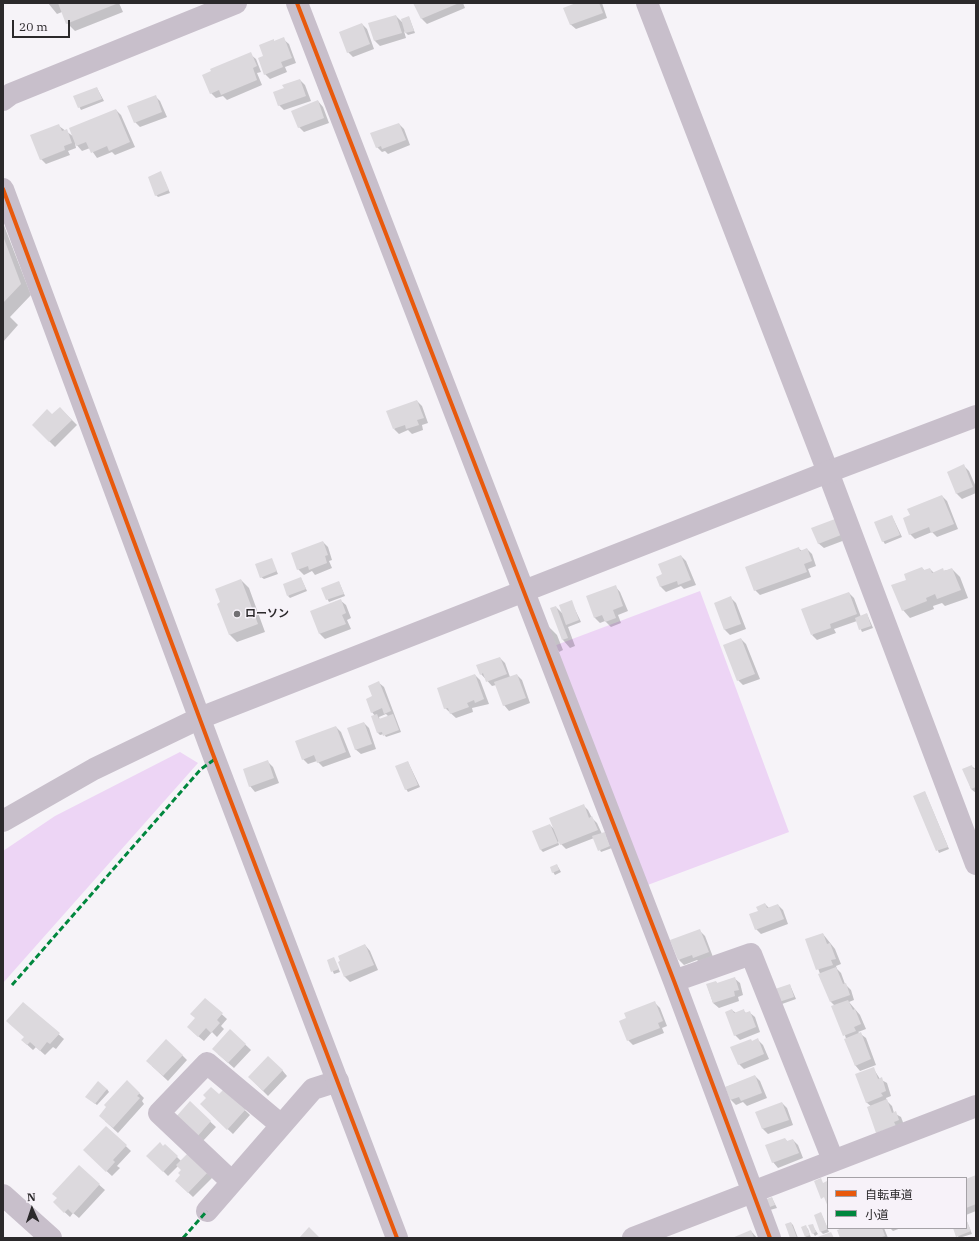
<!DOCTYPE html>
<html>
<head>
<meta charset="utf-8">
<style>
	body { margin:0 }
	#map { position:relative; width:979px; height:1241px; overflow:hidden; background:#f6f3f8; font-family:"IBM Plex Serif","Noto Sans JP",serif }
	canvas { display:block }
	.frame { position:absolute; inset:0; border:4px solid #2b292b; pointer-events:none }
	.legend { position:absolute; left:827px; top:1177px; width:140px; height:52px; box-sizing:border-box; background:#f7f2f9; border:1px solid #a5a2a7; margin:0; padding:5px 7px; list-style:none; font-size:12px; color:#2b292b }
	.legend li { display:flex; align-items:center; gap:8px; height:20px }
	.legend b { width:20px; border:1px solid #a5a2a7 }
	.north { position:absolute; left:12px; top:1189px; width:40px; height:40px; -webkit-text-stroke:3px #f7f2f9; paint-order:stroke; rotate:357deg; font-size:11px; font-weight:700; line-height:16px; text-align:center; color:#2b292b }
	.north::after { content:''; display:block; margin:auto; width:14px; height:18px; background:#2b292b; clip-path:polygon(50% 0,100% 100%,50% 72%,0 100%) }
	.scale { position:absolute; left:12px; top:20px; width:58px; height:18px; box-sizing:border-box; border:2px solid #2b292b; border-top:0; padding-left:5px; font-size:12px; line-height:14px; white-space:nowrap; color:#2b292b; -webkit-text-stroke:3px #f7f2f9; paint-order:stroke }
</style>
</head>
<body>
<div id="map">
<canvas width="979" height="1241"></canvas>
<div class="frame"></div>
<ul class="legend">
<li><b style="height:5px;background:#e8590c"></b>自転車道</li>
<li><b style="height:5px;background:#00873e"></b>小道</li>
</ul>
<div class="north">N</div>
<div class="scale">20 m</div>
</div>
<script>
const context = document.querySelector('canvas').getContext('2d');
context.lineJoin = 'round';
function fill(path, color) { context.fillStyle = color; context.fill(path, 'evenodd'); }
const shape = rows => new Path2D(rows.map(r => 'M' + r).join(''));
function stroke(path, color, width, dash) { context.strokeStyle = color; context.lineWidth = width; context.lineCap = dash ? 'butt' : 'round'; context.setLineDash(dash || []); context.stroke(path); }
function write(font, color, halo, rows, align = 'center') {
  context.font = font + ' "IBM Plex Serif","Noto Sans JP",serif'; context.lineWidth = 3; context.setLineDash([]); context.textBaseline = 'middle'; context.strokeStyle = halo; context.fillStyle = color; for (const [text, x, y, turn = 0] of rows) {
    context.save(); context.translate(x, y); context.rotate((+turn || 0) * Math.PI / 180); context.textAlign = isNaN(turn) ? turn : align; if (halo) context.strokeText(text, 0, 0); context.fillText(text, 0, 0); context.restore();
  }
}
fill(shape([
	[700,591,789,832,645,886,551,647],
	[180,752,198,763,3,983,3,851,55,816]
]), '#edd5f5');
fill(shape([
	[48,3,119,3,123,12,75,31,67,23,62,12,57,14],
	[415,3,463,3,465,8,427,24,422,19],
	[579,3,602,3,607,18,576,29,570,24],
	[396,16,403,23,409,17,415,33,408,35,404,31,406,38,380,46,375,41,369,24],
	[362,24,367,29,374,49,353,57,348,52],
	[283,39,289,44,296,63,285,67,287,72,270,79,265,74,264,57,273,40,275,42],
	[250,54,256,59,261,72,257,73,262,85,227,100,223,96,216,98,211,93],
	[300,80,305,85,311,101,284,110,279,105,285,89],
	[97,88,104,101,81,110,74,97],
	[155,96,160,101,167,117,140,127,135,122],
	[318,101,323,107,329,123,304,132,299,127],
	[116,110,121,115,135,147,115,155,112,152,97,158,90,148,82,151,75,143,76,148,68,151,70,155,46,164,41,159,59,126,74,137],
	[399,124,404,129,410,145,388,154,385,151,382,152,377,147],
	[161,173,170,193,158,197,156,195],
	[3,223,31,295,10,317,18,325,3,342],
	[417,401,422,406,428,423,422,425,423,430,412,434,408,430,399,434,394,429],
	[60,408,77,425,55,447,33,425,52,415],
	[964,466,969,471,976,487,976,493,962,499,957,494,948,472],
	[942,496,947,501,958,529,937,537,932,532,915,539,910,534,911,515],
	[892,516,902,537,885,544,883,541],
	[834,520,845,540,824,548,818,543],
	[323,542,328,547,332,560,329,561,332,568,315,575,312,571,304,575,298,569],
	[798,548,802,551,807,549,812,554,816,566,808,569,811,577,760,595,755,590],
	[681,556,686,561,696,585,684,589,681,586,666,592,661,587,657,577,664,575],
	[271,559,278,574,264,579,261,577],
	[922,568,925,571,930,569,934,573,952,569,960,577,968,598,945,606,942,603,933,606,934,609,910,618,903,610,907,580],
	[301,578,307,591,290,598,288,596],
	[241,580,249,588,265,632,237,642,229,634],
	[339,582,345,596,329,602,322,589],
	[615,586,620,592,628,611,618,615,621,623,611,627,605,621,600,623,595,618,587,597],
	[849,593,854,598,861,617,867,614,873,628,862,632,857,621,834,629,836,633,817,640,812,635],
	[731,598,736,603,746,629,730,635,725,630,715,603],
	[340,600,346,605,351,618,347,620,351,629,325,639,320,634,312,611],
	[571,601,581,622,568,627,575,646,570,648,563,640,556,607,564,615],
	[549,627,557,635,563,650,559,652,545,629],
	[741,639,746,644,760,679,743,685,738,680],
	[500,658,505,663,510,677,517,675,522,680,530,703,509,711,504,705,496,685,492,686,481,674],
	[475,675,480,680,489,704,472,708,473,712,456,718,445,708],
	[378,682,384,687,401,732,386,737,384,734,380,735,378,733,375,716,372,712,373,697],
	[386,714,389,717,380,720,379,717],
	[364,723,369,728,376,749,361,754,355,749],
	[336,727,341,732,351,757,323,767,317,761,308,764,303,759],
	[268,762,273,767,279,783,255,792,250,786],
	[408,762,420,787,408,792,406,789],
	[971,766,976,769,976,793,971,789,964,769],
	[925,792,949,849,939,853,914,797],
	[583,805,588,810,592,818,597,823,602,834,607,835,612,848,601,852,594,838,566,849,558,841,559,845,543,852,541,850,550,825,556,831],
	[557,865,561,872,555,875,553,872],
	[765,904,769,908,778,905,783,910,788,924,761,934,756,929,759,911],
	[699,930,705,936,713,957,699,962,697,960,684,965,679,960],
	[823,934,835,949,841,964,836,966,837,969,841,973,845,984,851,990,854,1000,849,1002,860,1015,866,1029,858,1032,866,1038,876,1065,860,1071,855,1065,835,1006,831,1002,807,940],
	[365,945,370,951,378,970,350,982,345,977,339,962],
	[334,959,340,972,334,974,328,961],
	[734,978,740,983,743,995,738,997,739,1001,719,1008,713,1003,707,985,716,982,718,984],
	[790,985,796,999,782,1004,776,990],
	[205,999,227,1019,221,1026,224,1029,217,1037,212,1032,204,1041,193,1032,196,1018],
	[23,1003,64,1039,56,1049,53,1047,45,1055,36,1047,33,1050,22,1040,25,1037],
	[655,1003,660,1008,667,1026,662,1028,664,1033,633,1045,628,1040],
	[732,1010,736,1013,743,1010,746,1013,749,1012,755,1017,760,1032,740,1040,735,1035],
	[230,1030,251,1050,234,1068,218,1054],
	[758,1040,763,1045,769,1059,744,1069,739,1064,752,1042],
	[182,1055,187,1060,168,1081,152,1066],
	[873,1068,880,1079,887,1083,891,1096,886,1098,887,1101,892,1106,894,1113,901,1117,904,1125,900,1131,866,1102],
	[282,1070,287,1076,268,1096,249,1077],
	[755,1076,760,1081,767,1098,747,1106,743,1102,736,1105,731,1100,726,1087],
	[107,1089,109,1092,97,1105,89,1099],
	[224,1090,250,1115,233,1134,206,1109],
	[139,1093,144,1098,142,1101,144,1104,118,1133,105,1121],
	[190,1103,216,1127,202,1142,182,1123],
	[782,1103,787,1108,793,1125,768,1134,762,1128],
	[106,1127,131,1151,117,1166,120,1168,112,1176,89,1155],
	[785,1139,788,1142,793,1140,798,1145,803,1158,778,1168,773,1162],
	[165,1145,181,1161,214,1176,193,1197,176,1181,181,1175,182,1170,178,1166,168,1176,148,1156],
	[79,1167,105,1190,79,1218,73,1213,70,1217,59,1207],
	[976,1176,976,1211,966,1215,966,1180],
	[772,1198,777,1208,770,1210,768,1208],
	[821,1213,829,1232,823,1234,821,1232],
	[966,1219,972,1234,959,1238,954,1228,966,1228],
	[791,1223,793,1225,798,1238,791,1238],
	[812,1225,818,1234,815,1236,813,1233],
	[805,1226,808,1229,811,1238,806,1237],
	[839,1228,884,1228,888,1238,841,1238],
	[890,1228,901,1228,893,1231],
	[751,1231,757,1238,734,1238]
]), '#0003');
fill(shape([
	[58,3,115,3,116,4,66,24],
	[413,3,459,3,421,19],
	[576,3,599,3,603,13,570,25,563,8],
	[396,15,402,33,374,41,368,23],
	[409,16,414,31,405,33,401,19],
	[362,23,370,44,347,53,339,32],
	[284,37,292,58,281,62,283,67,264,75,258,58,263,56,259,45,274,39,274,41],
	[251,52,257,66,253,68,257,80,221,95,219,90,210,94,202,75,211,71,210,69],
	[300,79,306,96,278,106,273,92,284,88,282,85],
	[97,87,102,99,78,108,73,96],
	[156,95,162,112,134,123,127,106],
	[318,100,324,118,298,128,291,111],
	[116,109,130,142,109,151,107,146,91,153,86,142,76,146,69,128],
	[399,123,406,140,382,149,381,146,376,148,370,133],
	[59,124,62,131,67,129,72,143,64,146,65,150,40,160,30,135],
	[161,171,169,190,155,196,148,177],
	[3,236,21,284,3,303],
	[417,400,424,418,417,420,419,425,406,429,405,425,393,429,386,411],
	[60,407,72,420,49,442,32,425,47,409,52,414],
	[964,464,973,487,956,494,947,472],
	[942,495,954,524,931,533,929,527,909,535,903,518,910,515,907,509],
	[892,515,900,535,882,542,874,522],
	[835,519,841,535,818,544,811,528],
	[323,541,328,555,325,556,327,563,309,570,308,566,297,570,291,553],
	[799,547,800,551,807,548,812,561,804,564,807,572,754,591,745,567],
	[681,555,691,580,678,585,677,581,660,587,656,577,662,574,658,564],
	[272,558,277,571,260,578,255,564],
	[922,567,924,570,930,568,932,573,943,568,944,571,952,568,961,590,937,599,935,594,926,598,927,601,902,611,891,585,906,580,904,574],
	[301,577,306,589,287,596,283,584],
	[241,579,258,624,229,635,217,604,220,602,215,589],
	[339,581,344,594,326,600,321,588],
	[616,585,623,606,613,610,616,618,605,622,602,615,594,618,586,596],
	[849,592,857,614,830,624,831,628,811,635,801,609],
	[731,596,741,624,724,630,714,603],
	[341,599,346,613,342,615,346,624,319,634,310,611],
	[572,600,579,620,566,625,559,605],
	[556,606,568,638,562,640,550,608],
	[867,613,871,626,859,630,855,618],
	[741,638,755,674,737,681,723,645],
	[500,657,507,674,486,682,483,673,480,675,476,665],
	[475,674,484,699,475,703,474,700,467,703,469,707,450,714,448,708,444,709,437,688],
	[517,674,526,698,503,706,494,682],
	[379,681,391,711,384,714,382,708,371,713,366,699,372,696,368,686],
	[377,714,379,719,393,714,399,730,383,736,382,732,377,733,371,716],
	[364,722,372,744,355,750,347,728],
	[336,726,346,752,317,763,314,755,302,760,295,741],
	[268,760,274,778,249,787,243,769],
	[408,761,418,785,405,790,395,766],
	[972,765,973,769,976,768,976,787,971,789,962,769],
	[925,791,948,847,936,851,913,796],
	[584,804,589,818,592,816,598,830,560,845,549,818],
	[550,824,558,843,540,850,532,831],
	[605,832,610,846,598,851,592,836],
	[557,864,559,870,552,873,550,867],
	[765,903,767,908,778,904,784,919,755,930,749,914,758,911,756,907],
	[700,929,709,952,693,958,692,955,678,960,670,940],
	[823,933,827,944,830,943,836,959,831,960,833,965,816,970,805,939],
	[365,944,374,965,344,977,338,962,340,961,338,956],
	[334,957,339,969,331,972,327,960],
	[836,967,843,984,846,983,850,995,830,1002,818,974],
	[735,977,739,990,734,991,735,996,713,1003,706,984,716,981,717,983],
	[790,984,794,997,779,1002,775,989],
	[205,998,223,1013,217,1020,220,1023,211,1033,206,1028,198,1037,187,1027,195,1018,190,1014],
	[848,1000,853,1010,855,1009,861,1024,854,1027,856,1031,843,1036,831,1006],
	[655,1001,663,1021,658,1023,660,1028,627,1041,619,1021,626,1018,624,1013],
	[23,1002,60,1033,50,1044,47,1042,40,1051,30,1042,27,1045,21,1040,24,1037,6,1021],
	[732,1009,734,1013,744,1009,745,1013,750,1011,756,1027,734,1036,725,1012],
	[230,1029,246,1044,228,1063,212,1049],
	[861,1032,871,1059,855,1066,844,1039],
	[758,1038,764,1054,738,1065,730,1047,751,1039,752,1041],
	[166,1039,183,1055,163,1076,146,1061],
	[268,1056,283,1070,263,1091,248,1077],
	[874,1067,878,1079,882,1077,886,1091,881,1093,883,1096,866,1103,855,1074],
	[755,1075,762,1093,741,1101,739,1097,730,1100,725,1087],
	[127,1080,140,1093,137,1096,140,1098,113,1128,99,1116,106,1107,104,1105],
	[98,1081,107,1089,95,1104,85,1097],
	[211,1087,219,1094,224,1089,246,1109,227,1130,200,1104,206,1098,203,1095],
	[887,1099,892,1113,896,1111,899,1120,894,1122,896,1126,876,1133,867,1107],
	[190,1101,211,1121,196,1138,175,1118],
	[782,1102,789,1120,762,1129,755,1112],
	[106,1126,127,1145,113,1160,115,1162,106,1172,83,1150],
	[785,1138,787,1141,793,1139,799,1153,772,1163,765,1145],
	[160,1142,163,1146,165,1144,178,1156,163,1172,146,1156],
	[190,1151,210,1170,188,1193,175,1181,180,1175,178,1173,181,1170,176,1165],
	[79,1165,100,1184,73,1214,68,1209,64,1213,53,1202,57,1198,52,1194],
	[976,1175,976,1204,966,1208,966,1179],
	[821,1178,823,1183,827,1181,828,1184,828,1207,824,1197,821,1199,814,1181],
	[772,1197,775,1205,767,1208,764,1200],
	[821,1212,828,1229,820,1232,814,1215],
	[966,1219,971,1231,956,1237,953,1228,966,1228],
	[791,1222,797,1238,790,1238,785,1224],
	[813,1224,816,1232,812,1234,808,1225],
	[806,1225,810,1235,805,1237,801,1227],
	[309,1227,319,1237,318,1238,299,1238],
	[843,1228,882,1228,885,1236,879,1238,840,1238,837,1230],
	[751,1230,754,1238,732,1238],
	[831,1232,834,1238,815,1238]
]), '#dcd9dd');
stroke(shape([
	[297,3,674,981,770,1238],
	[647,3,828,472,976,864],
	[3,100,11,94,236,3],
	[674,981,751,954,833,1160],
	[232,1182,159,1113,207,1063,281,1125],
	[3,1195,51,1238],
	[207,1211,313,1089,338,1081],
	[633,1238,976,1106]
]), '#c8bfcb', 22);
stroke(shape([
	[3,189,211,749,397,1238],
	[3,821,94,769,200,718,828,472,976,416]
]), '#c8bfcb', 22);
stroke(shape([
	[12,985,201,769,215,759],
	[183,1238,207,1211]
]), '#00873e', 3, [6, 3]);
stroke(shape([
	[297,3,674,981,770,1238],
	[3,189,211,749,397,1238]
]), '#e8590c', 4);
for (const [x, y, r, color] of [
	[237,614,4,"#727073"]
]) { const dot = new Path2D(); dot.arc(x, y, r, 0, 2 * Math.PI); context.fillStyle = color; context.fill(dot); stroke(dot, '#f7f2f9', 1.5); }
write('bold 11px', '#2b292b', '#f7f2f9', [
	["ローソン",245,614]
], 'left');
</script>
</body>
</html>
